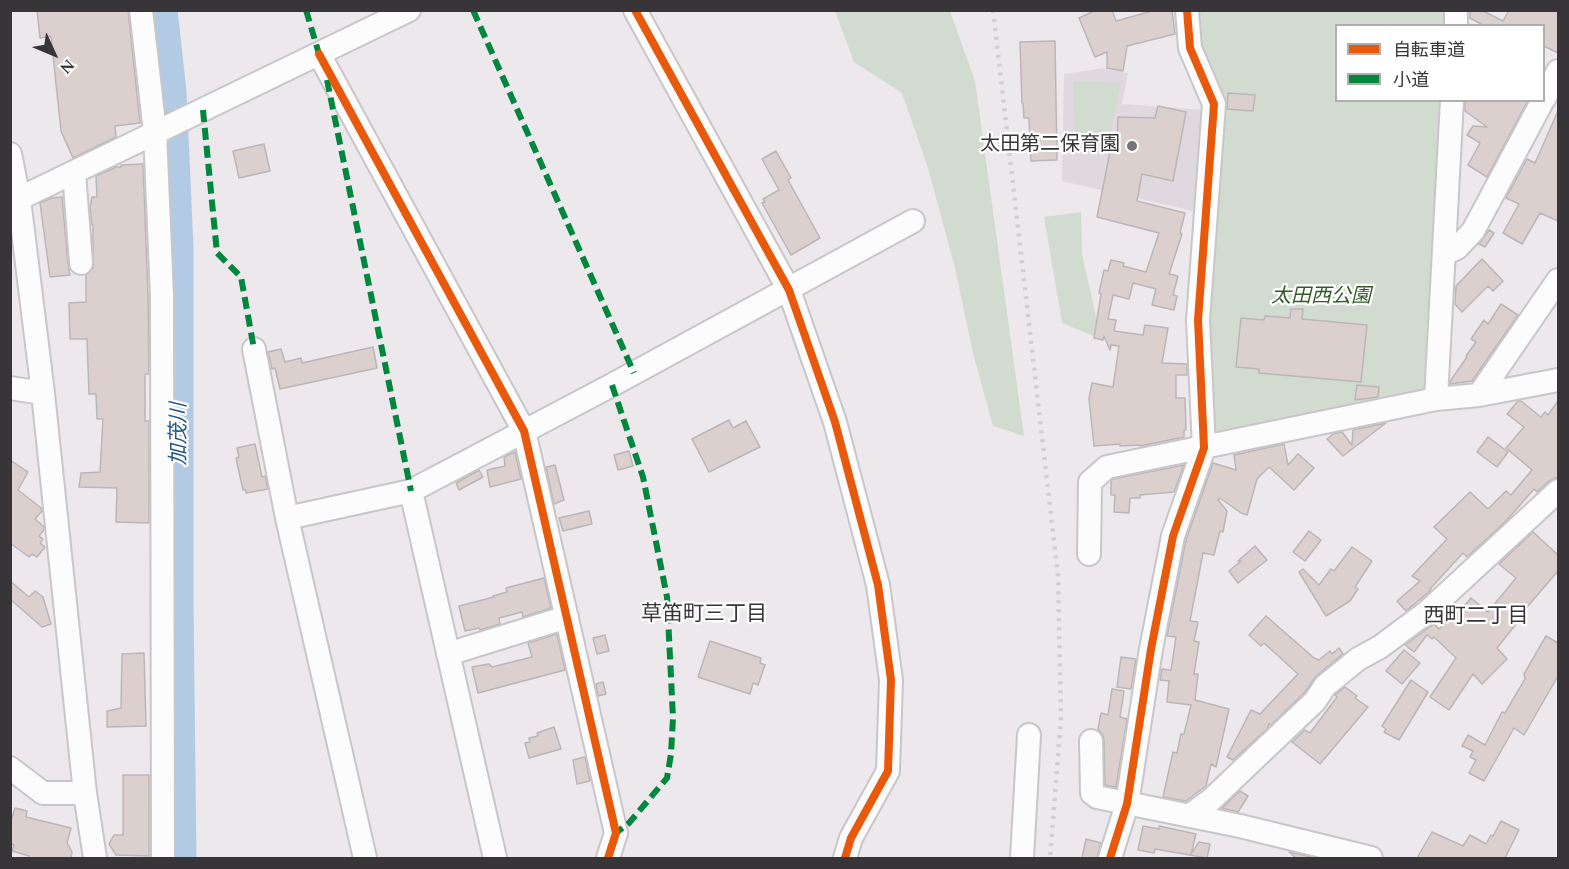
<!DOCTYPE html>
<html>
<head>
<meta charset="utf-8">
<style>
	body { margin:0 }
	#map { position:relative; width:1569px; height:869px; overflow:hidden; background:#ece8ec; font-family:Spectral,"Noto Sans JP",serif }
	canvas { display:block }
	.frame { position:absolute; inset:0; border:12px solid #383538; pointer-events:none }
	.legend { position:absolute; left:1335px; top:24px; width:210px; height:78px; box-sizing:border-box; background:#fff; border:2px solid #afaeaf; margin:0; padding:8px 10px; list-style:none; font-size:18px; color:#383538 }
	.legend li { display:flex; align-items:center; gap:12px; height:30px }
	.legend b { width:30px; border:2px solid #afaeaf }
	.north { position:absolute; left:24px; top:24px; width:60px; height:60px; -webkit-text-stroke:4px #fff; paint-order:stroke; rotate:134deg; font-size:16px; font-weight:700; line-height:24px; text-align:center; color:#383538 }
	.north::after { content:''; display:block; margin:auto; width:21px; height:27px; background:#383538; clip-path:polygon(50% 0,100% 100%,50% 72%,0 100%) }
</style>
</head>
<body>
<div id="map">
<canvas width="1569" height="869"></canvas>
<div class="frame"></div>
<ul class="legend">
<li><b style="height:8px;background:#e8590c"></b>自転車道</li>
<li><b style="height:8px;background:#00873e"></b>小道</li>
</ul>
<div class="north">N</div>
</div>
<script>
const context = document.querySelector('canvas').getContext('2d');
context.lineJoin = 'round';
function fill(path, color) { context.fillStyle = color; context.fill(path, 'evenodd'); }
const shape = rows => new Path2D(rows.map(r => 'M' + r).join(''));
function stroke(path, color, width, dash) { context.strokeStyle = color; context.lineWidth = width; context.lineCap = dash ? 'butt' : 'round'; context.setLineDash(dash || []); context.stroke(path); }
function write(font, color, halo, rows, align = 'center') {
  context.font = font + ' Spectral,"Noto Sans JP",serif'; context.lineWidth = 4.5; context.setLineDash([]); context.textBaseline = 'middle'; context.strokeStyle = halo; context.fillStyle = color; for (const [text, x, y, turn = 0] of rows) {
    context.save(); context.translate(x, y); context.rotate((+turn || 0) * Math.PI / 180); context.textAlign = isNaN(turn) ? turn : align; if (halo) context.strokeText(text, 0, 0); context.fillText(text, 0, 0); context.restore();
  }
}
fill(shape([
	[1104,68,1128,73,1122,104,1204,110,1193,211,1062,181,1064,74]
]), '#e0d8df');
fill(shape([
	[835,11,950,11,975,81,1024,436,993,426,973,353,955,268,928,168,902,93,854,62],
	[1187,11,1456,11,1456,25,1336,26,1336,100,1452,101,1436,399,1204,448,1214,104],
	[1073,81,1121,83,1106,153,1075,150],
	[1081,212,1082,254,1101,339,1062,323,1044,217]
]), '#d2dbcf');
stroke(shape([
	[164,10,173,92,180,247,180,604,183,858]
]), '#b3cae4', 27);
const building = shape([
	[37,10,128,10,140,123,115,126,116,137,73,158,61,131,51,36,40,38,37,10],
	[1096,10,1112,10,1116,21,1156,10,1172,10,1175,34,1127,46,1123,71,1107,68,1107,52,1095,57,1079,18,1096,10],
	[1470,10,1481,10,1503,21,1509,10,1558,10,1558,53,1544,46,1544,26,1485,26,1470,18,1470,10],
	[1055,41,1057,160,1031,161,1029,118,1024,118,1023,103,1022,103,1020,42,1055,41],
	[1228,93,1255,95,1253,111,1227,109,1228,93],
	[1465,100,1524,100,1527,102,1487,177,1468,165,1480,143,1467,135,1473,126,1487,127,1465,111,1465,100],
	[1158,106,1186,112,1173,181,1142,174,1137,201,1185,213,1180,233,1182,234,1169,274,1178,276,1173,295,1177,296,1174,310,1152,305,1156,289,1133,283,1129,299,1113,295,1108,319,1116,320,1114,331,1143,335,1145,325,1168,328,1162,363,1187,364,1187,375,1176,375,1176,398,1185,398,1186,430,1184,430,1184,437,1140,446,1140,445,1120,446,1120,444,1094,446,1089,399,1092,383,1113,387,1119,346,1111,345,1110,350,1104,336,1103,340,1094,338,1101,294,1099,293,1104,270,1108,271,1111,260,1124,263,1123,266,1146,272,1159,233,1097,217,1111,147,1117,148,1118,117,1155,118,1158,106],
	[1558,111,1558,221,1540,213,1522,244,1503,233,1519,204,1506,198,1527,159,1535,163,1558,111],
	[264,144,270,171,239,178,233,151,264,144],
	[776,151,791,178,788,180,820,238,791,255,762,203,765,202,763,199,779,190,762,159,776,151],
	[143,164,148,296,149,374,145,374,145,421,149,421,149,523,116,522,117,488,79,487,81,473,100,472,103,419,97,419,96,394,89,394,87,339,70,339,69,303,86,302,86,275,93,268,93,225,92,225,90,208,92,197,97,197,96,176,116,167,121,167,121,165,143,164],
	[62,197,68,264,70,275,50,277,40,203,52,198,62,197],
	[1489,230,1494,233,1485,247,1479,244,1489,230],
	[1482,259,1503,281,1493,291,1488,286,1462,312,1455,304,1456,286,1482,259],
	[1501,304,1518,315,1472,381,1450,384,1451,380,1467,357,1466,356,1476,342,1471,339,1484,320,1488,324,1501,304],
	[1291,309,1303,309,1302,319,1367,325,1361,382,1259,373,1259,369,1236,367,1241,318,1264,320,1265,316,1290,318,1291,309],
	[373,347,377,368,280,389,275,368,272,369,268,352,281,349,285,362,301,358,302,363,373,347],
	[1357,385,1379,387,1378,397,1355,400,1357,385],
	[1518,401,1521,401,1541,417,1545,412,1548,415,1558,401,1558,477,1549,481,1537,492,1534,489,1507,520,1467,557,1463,553,1430,589,1431,590,1406,611,1397,601,1420,581,1412,576,1447,539,1434,527,1470,492,1488,509,1506,491,1511,495,1532,470,1506,448,1524,427,1507,414,1518,401],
	[729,420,733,428,746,421,760,447,709,472,692,439,729,420],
	[1386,423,1343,456,1327,439,1333,434,1342,432,1352,445,1353,430,1386,423],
	[1488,437,1508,452,1497,467,1477,452,1488,437],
	[255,444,262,477,265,476,268,489,246,493,246,490,243,490,236,458,239,457,237,448,255,444],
	[1284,444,1288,465,1298,454,1314,468,1294,490,1269,467,1257,479,1247,515,1241,513,1220,498,1218,500,1227,511,1223,532,1220,531,1214,555,1203,553,1190,621,1198,622,1194,641,1199,642,1194,674,1198,674,1195,700,1229,709,1216,767,1211,764,1206,786,1186,801,1163,797,1173,752,1177,753,1181,734,1184,734,1191,705,1167,702,1169,681,1160,680,1162,669,1171,670,1176,637,1167,636,1186,540,1213,463,1236,470,1234,455,1284,444],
	[629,451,633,466,618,470,614,455,629,451],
	[515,452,521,479,490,487,487,470,505,466,504,457,515,452],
	[10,460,28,472,18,490,41,508,42,511,35,519,44,527,44,530,39,536,43,539,40,543,45,547,37,557,32,554,29,557,10,543,10,460],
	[555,465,564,500,554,504,546,467,555,465],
	[1184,465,1174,492,1140,495,1140,498,1130,498,1129,513,1114,512,1115,495,1111,495,1111,481,1113,479,1184,465],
	[479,470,483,477,459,490,456,483,479,470],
	[589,511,592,524,563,531,559,518,589,511],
	[1309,531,1321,540,1305,561,1293,552,1309,531],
	[1533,532,1558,555,1558,571,1522,613,1524,614,1497,648,1507,659,1482,684,1473,674,1449,710,1430,697,1456,658,1434,637,1432,639,1427,635,1414,652,1405,645,1434,624,1439,629,1459,612,1471,598,1488,612,1516,578,1499,564,1533,532],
	[1255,546,1267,560,1238,583,1229,571,1241,561,1238,561,1255,546],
	[1352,547,1372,561,1355,587,1358,589,1350,601,1326,616,1299,572,1303,569,1319,585,1331,569,1334,571,1352,547],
	[544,578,551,608,523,617,522,612,499,618,500,624,480,630,479,628,465,631,459,606,494,597,493,596,507,592,506,588,544,578],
	[10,581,29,597,35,591,43,597,51,624,42,627,10,599,10,581],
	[1266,616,1314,658,1319,660,1330,651,1332,654,1339,648,1343,654,1316,676,1305,692,1271,725,1269,724,1267,729,1233,760,1227,757,1251,710,1260,714,1298,674,1264,643,1261,646,1249,635,1266,616],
	[557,634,565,670,478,693,472,667,489,664,492,667,532,657,528,643,557,634],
	[605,635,609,651,597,654,593,638,605,635],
	[1546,636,1558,643,1558,676,1524,735,1514,728,1484,781,1469,773,1476,760,1470,757,1473,751,1462,746,1468,735,1485,745,1502,712,1505,713,1525,679,1524,674,1546,636],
	[710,641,761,658,760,663,765,665,758,685,753,683,750,694,698,677,710,641],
	[1404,650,1420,663,1402,684,1386,671,1404,650],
	[144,653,146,726,107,727,107,711,121,708,122,654,144,653],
	[1121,657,1136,659,1131,689,1117,687,1121,657],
	[1411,680,1428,692,1399,740,1384,732,1386,729,1382,726,1411,680],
	[603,682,606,694,598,696,596,684,603,682],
	[1345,687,1357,696,1355,698,1368,707,1320,764,1292,742,1305,730,1310,733,1337,697,1335,695,1345,687],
	[1112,689,1124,691,1120,717,1127,719,1116,787,1105,785,1104,741,1103,735,1098,729,1101,713,1108,715,1112,689],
	[554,727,561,749,529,758,525,743,530,742,529,738,538,736,537,733,554,727],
	[585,757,590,781,577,784,573,760,585,757],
	[123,775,149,775,149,856,116,855,109,844,114,835,123,835,123,775],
	[1240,791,1248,796,1238,812,1222,808,1240,791],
	[15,808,27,811,26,817,71,828,67,843,72,852,71,858,28,858,29,856,12,851,14,845,10,843,10,824,15,808],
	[1501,821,1519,830,1505,858,1417,858,1432,832,1463,846,1470,835,1486,844,1491,835,1493,836,1501,821],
	[1143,826,1159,829,1159,826,1196,834,1191,854,1199,842,1210,844,1207,858,1155,849,1154,853,1138,850,1143,826],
	[1086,839,1101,843,1097,858,1082,858,1086,839],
	[1289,852,1316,858,1296,858,1289,852]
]);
fill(building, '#dcd0cf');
stroke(building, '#bab6b8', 1.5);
const minor = shape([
	[141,10,155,132,162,296,163,858],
	[635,10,789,290,835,422,878,585,891,680,888,771,851,838,845,858],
	[1456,26,1456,10],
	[319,54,524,431,616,833,608,858],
	[1544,99,1558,71],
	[10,154,19,199,43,393,85,793,95,858],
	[74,172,81,263],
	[10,203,409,10],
	[1444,254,1457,248,1473,231,1543,100],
	[254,349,287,518,365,858],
	[10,388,43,393],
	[1479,395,1558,280],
	[1436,399,1452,100],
	[411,491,495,858],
	[287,518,411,491,612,385,913,221],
	[1089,554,1090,482,1107,467,1436,399,1479,395,1558,380],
	[448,654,567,617],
	[1091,741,1092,793,1097,797,1240,826,1371,858],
	[10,768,43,793,85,793],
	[1189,816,1211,800,1315,701,1325,686,1358,659,1380,647,1427,612,1558,491],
	[1022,858,1029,735],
	[1110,858,1127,804,1151,649,1173,536,1204,448,1198,320,1214,104,1190,48,1187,10]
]);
stroke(minor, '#c9c6c9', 26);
stroke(minor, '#fcfcfc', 22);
stroke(shape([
	[993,10,1058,576,1061,718,1050,858]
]), '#d0cfd0', 4.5, [3, 6]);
stroke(shape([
	[306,10,319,54],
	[473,10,634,373],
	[327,80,411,491],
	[203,110,217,253,241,277,254,349],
	[612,385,643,477,667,597,673,718,671,754,667,778,629,823,616,833]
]), '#00873e', 6, [12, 6]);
stroke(shape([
	[635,10,789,290,835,422,878,585,891,680,888,771,851,838,845,858],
	[319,54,524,431,616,833,608,858],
	[1110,858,1127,804,1151,649,1173,536,1204,448,1198,320,1214,104,1190,48,1187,10]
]), '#e8590c', 8);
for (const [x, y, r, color] of [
	[1132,146,6,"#777477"]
]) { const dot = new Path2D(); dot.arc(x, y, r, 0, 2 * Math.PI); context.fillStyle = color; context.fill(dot); stroke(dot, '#fff', 2); }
write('20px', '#383538', '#fff', [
	["太田第二保育園",1120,146]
], 'right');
write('italic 20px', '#325b27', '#fff', [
	["太田西公園",1321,298]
]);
write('italic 21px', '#245684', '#fff', [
	["加茂川",181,434,-90]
]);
write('21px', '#383538', '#fff', [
	["草笛町三丁目",704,616],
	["西町二丁目",1476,618]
]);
</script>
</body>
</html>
